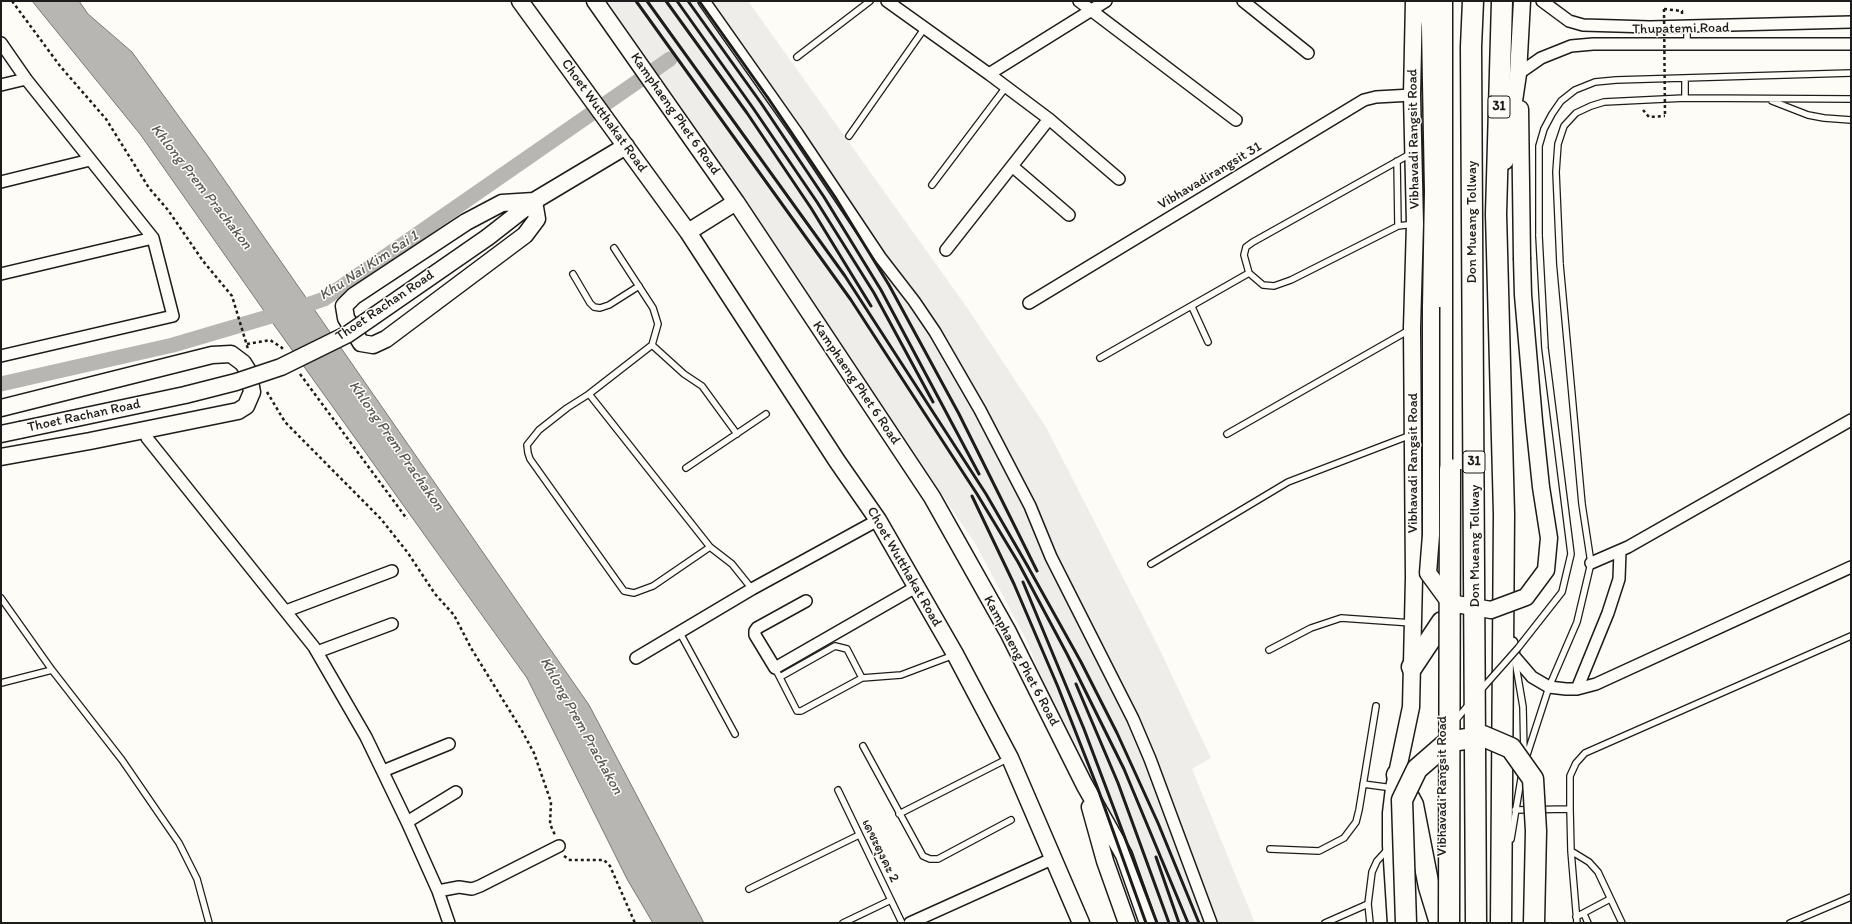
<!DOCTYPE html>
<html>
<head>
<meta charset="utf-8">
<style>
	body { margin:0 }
	#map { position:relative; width:1852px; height:924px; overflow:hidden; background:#fdfcf7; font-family:Itim,sans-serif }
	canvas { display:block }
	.frame { position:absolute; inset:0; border:2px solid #1c1c1c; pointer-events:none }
</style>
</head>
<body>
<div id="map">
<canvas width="1852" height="924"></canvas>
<div class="frame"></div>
</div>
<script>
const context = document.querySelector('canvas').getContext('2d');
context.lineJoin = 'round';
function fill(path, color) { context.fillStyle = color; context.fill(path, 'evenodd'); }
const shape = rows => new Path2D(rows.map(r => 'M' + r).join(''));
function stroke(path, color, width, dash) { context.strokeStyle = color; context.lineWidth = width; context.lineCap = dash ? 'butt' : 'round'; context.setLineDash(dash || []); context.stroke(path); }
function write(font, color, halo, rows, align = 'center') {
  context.font = font + ' Itim,"Playpen Sans Thai",sans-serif'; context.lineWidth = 3; context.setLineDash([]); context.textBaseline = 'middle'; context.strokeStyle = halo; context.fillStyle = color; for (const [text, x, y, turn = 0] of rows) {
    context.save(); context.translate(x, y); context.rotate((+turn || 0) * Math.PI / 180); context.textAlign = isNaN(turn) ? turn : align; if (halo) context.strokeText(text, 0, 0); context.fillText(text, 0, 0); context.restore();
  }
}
fill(shape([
	[604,1,748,1,968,309,1046,427,1157,644,1211,758,1192,769,1255,923,1132,923,1123,890,1026,639,975,543]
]), '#eeede9');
const water = shape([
	[32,1,79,1,88,14,132,52,209,158,589,705,704,923,653,923,627,879,527,678,262,308,140,134,32,1]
]);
fill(water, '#b7b6b2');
stroke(water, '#797876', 1);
stroke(shape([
	[1,384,173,345,295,309,324,299,670,59]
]), '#b7b6b2', 15);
const lane = shape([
	[1687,44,1687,26],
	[797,57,870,1],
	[1685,98,1685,79],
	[1772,101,1808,115,1824,118,1851,120],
	[849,136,924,29],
	[1412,153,1253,242,1246,247,1244,255,1249,273,1263,285,1274,286,1291,280,1398,226,1415,224],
	[1397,161,1398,226],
	[932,185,1006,87],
	[1539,236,1539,146,1544,129,1552,114,1561,101,1575,90,1595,82,1616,80,1851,73],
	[614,248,653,308,658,324,652,345,684,374,702,386,737,434],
	[573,274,590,303,594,307,600,308,609,305,639,286],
	[1192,307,1208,342],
	[652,345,589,394,710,547,732,564,752,589],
	[1100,358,1249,273],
	[589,394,567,408,539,430,527,445,528,453,530,459,624,591,634,593,653,586,710,547],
	[1227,434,1411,329],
	[686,468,766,414],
	[1151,564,1288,482,1411,435],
	[1,598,52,670,122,760,179,843,197,879,209,923],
	[680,633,735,734],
	[1269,650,1311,628,1341,618,1412,623],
	[1515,660,1523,707,1524,755],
	[775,668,797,711,801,711,862,678,901,675,954,655],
	[780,677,835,646,847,649,862,678],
	[1,683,52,670],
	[863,746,923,856,930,859,938,859,1011,820],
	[1525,761,1549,687,1577,622,1591,563,1582,504,1560,264,1556,172,1558,144,1564,126,1576,113,1591,106,1604,102,1685,98,1851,99],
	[1363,784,1393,788],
	[838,790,902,923],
	[1570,809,1570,776,1576,763,1585,753,1851,636],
	[1515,810,1570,809,1571,851,1589,862,1598,872,1622,923],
	[899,814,1009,758],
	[1511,839,1522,773],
	[1270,849,1319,851,1344,838,1356,822,1359,810,1376,706],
	[1571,851,1577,923],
	[749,889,859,835],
	[1584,914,1588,923],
	[1576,917,1610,899],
	[843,923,891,900],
	[1325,923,1368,904],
	[1370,923,1368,904,1372,872,1377,861,1388,849],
	[1790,923,1851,897]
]);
const street = shape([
	[704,1,797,133,880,257,914,301,935,332,980,410,1030,506,1051,557,1133,719,1150,759,1211,923],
	[887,1,989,74,1049,119,1119,179],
	[1079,1,1236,120],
	[1243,1,1308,53],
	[1542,1,1569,21,1583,25,1650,27,1851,22],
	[1,43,26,79,153,238,173,316,1,356],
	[989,74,1106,1],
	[1518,74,1541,58,1571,46,1593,44,1851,44],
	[1,85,26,79],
	[1012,166,1069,215],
	[1,182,90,160],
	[946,250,1049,119],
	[1,274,153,238],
	[1029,303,1364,100,1376,97,1412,95],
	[147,438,314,647,366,737,407,822,438,891,449,923],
	[1591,563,1628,547,1851,420],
	[806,601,757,628,755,631,755,635,775,668,916,587],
	[286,611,392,571],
	[1512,643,1514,656,1532,677,1549,687,1566,689,1577,689,1596,684,1851,567],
	[317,652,392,624],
	[636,658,752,589,878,520],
	[1577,689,1608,613,1619,579,1620,551],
	[383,771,449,744],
	[407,822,456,792],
	[438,891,459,887,472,889,480,886,559,846],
	[910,923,1054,858]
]);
const secondary = shape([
	[520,1,688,232,837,461,878,520,955,654,1010,758,1081,923],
	[595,1,736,202,932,497,1008,632,1084,784,1124,855,1148,923],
	[1428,1,1430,27,1433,191,1431,307],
	[1520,109,1522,258],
	[1505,161,1518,74,1522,1],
	[534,201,537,219,525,235,386,339,373,345,361,343,346,318,344,306,354,296,466,222,502,203,534,201],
	[688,232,736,202],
	[488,237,534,201,626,146],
	[1,408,212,355,231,354,243,363,248,371,252,392,246,406,238,411,90,441,1,457],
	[1,434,20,430],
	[1090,807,1105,861,1127,923],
	[1396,923,1391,845,1391,813,1394,788,1411,707,1414,578,1412,328,1415,224,1412,95,1414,1]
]);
const highway = shape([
	[1442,1,1442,491],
	[1412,667,1442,622],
	[1397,775,1413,805,1429,887,1440,923],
	[1501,923,1504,514,1496,214,1502,1]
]);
stroke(lane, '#1c1c1c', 8);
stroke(street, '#1c1c1c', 14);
stroke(secondary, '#1c1c1c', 19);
stroke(highway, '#1c1c1c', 23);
stroke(shape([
	[12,1,60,66,106,119,149,188,168,210,203,261,232,296,248,349],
	[1664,9,1682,11,1682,14],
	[1643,110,1649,117,1665,116],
	[247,344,270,340,281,347,284,350],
	[300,374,407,519],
	[267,392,285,422,381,519,408,553,435,594,454,615,471,648,521,729,534,753,551,802,550,824,555,835],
	[564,856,570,860,604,860,610,866,635,923]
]), '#1c1c1c', 2.5, [3, 3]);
stroke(lane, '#fdfcf7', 5.5);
stroke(street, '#fdfcf7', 11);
stroke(secondary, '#fdfcf7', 16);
stroke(highway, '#fdfcf7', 20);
stroke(shape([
	[636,1,851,300,977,494,1018,562,1067,654,1124,769,1188,923],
	[647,1,845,276,986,494,1027,565,1081,662,1117,733,1158,823,1199,923],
	[666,1,747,113,811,208,871,306],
	[677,1,753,108,817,202,874,293,933,402],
	[688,1,761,103,824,197,881,290,979,474],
	[699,1,768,98,835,197,889,285,959,414,1037,571],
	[972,496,1014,584,1058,687,1098,789,1146,923],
	[1023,582,1084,729,1157,923],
	[1076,684,1118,783,1169,923],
	[1156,857,1179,923]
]), '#1c1c1c', 3);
const laneBridge = shape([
	[1480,691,1518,648,1562,592,1571,554,1545,348,1539,236],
	[1456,720,1469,704]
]);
const secondaryBridge = shape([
	[1431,307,1431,535,1428,573,1450,603,1491,610,1526,597,1546,570,1549,538,1541,487,1534,421,1523,295,1522,258],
	[20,430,185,395,236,382,281,367,348,334,488,237]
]);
const highwayBridge = shape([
	[1473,1,1471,47,1476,923],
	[1406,923,1402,800,1417,769,1448,742,1483,736,1511,748,1533,779,1536,831,1534,923],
	[1449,923,1450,469]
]);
stroke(laneBridge, '#1c1c1c', 8, []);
stroke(secondaryBridge, '#1c1c1c', 19, []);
stroke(highwayBridge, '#1c1c1c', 23, []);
stroke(shape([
	[1664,9,1665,116]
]), '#1c1c1c', 2.5, [3, 3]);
stroke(laneBridge, '#fdfcf7', 5.5);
stroke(secondaryBridge, '#fdfcf7', 16);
stroke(highwayBridge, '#fdfcf7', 20);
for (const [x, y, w] of [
	[1499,107,22],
	[1474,462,22]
]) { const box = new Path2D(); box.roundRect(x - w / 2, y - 11, w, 22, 3); context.fillStyle = '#fdfcf7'; context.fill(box); stroke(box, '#1c1c1c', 1); }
write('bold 13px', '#1c1c1c', null, [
	["31",1499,107],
	["31",1474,462]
]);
write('14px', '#1c1c1c', '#fdfcf7', [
	["Thupatemi Road",1681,29,-1],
	["Kamphaeng Phet 6 Road",675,114,55],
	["Choet Wutthakat Road",604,116,54],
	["Vibhavadi Rangsit Road",1414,139,-91],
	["Vibhavadirangsit 31",1210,176,-31],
	["Don Mueang Tollway",1472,222,-90],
	["Thoet Rachan Road",385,306,-34],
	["Kamphaeng Phet 6 Road",856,383,56],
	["Thoet Rachan Road",84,416,-12],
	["Vibhavadi Rangsit Road",1413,463,-90],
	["Don Mueang Tollway",1475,546,-90],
	["Choet Wutthakat Road",904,567,60],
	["Kamphaeng Phet 6 Road",1021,661,62],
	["Vibhavadi Rangsit Road",1442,786,-90],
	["เดชะตุงคะ 2",880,851,64]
]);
write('italic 15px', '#5a5a58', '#fdfcf7', [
	["Khlong Prem Prachakon",201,187,52],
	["Khu Nai Kim Sai 1",369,266,-33],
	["Khlong Prem Prachakon",396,446,55],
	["Khlong Prem Prachakon",581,726,61]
]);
</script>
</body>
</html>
